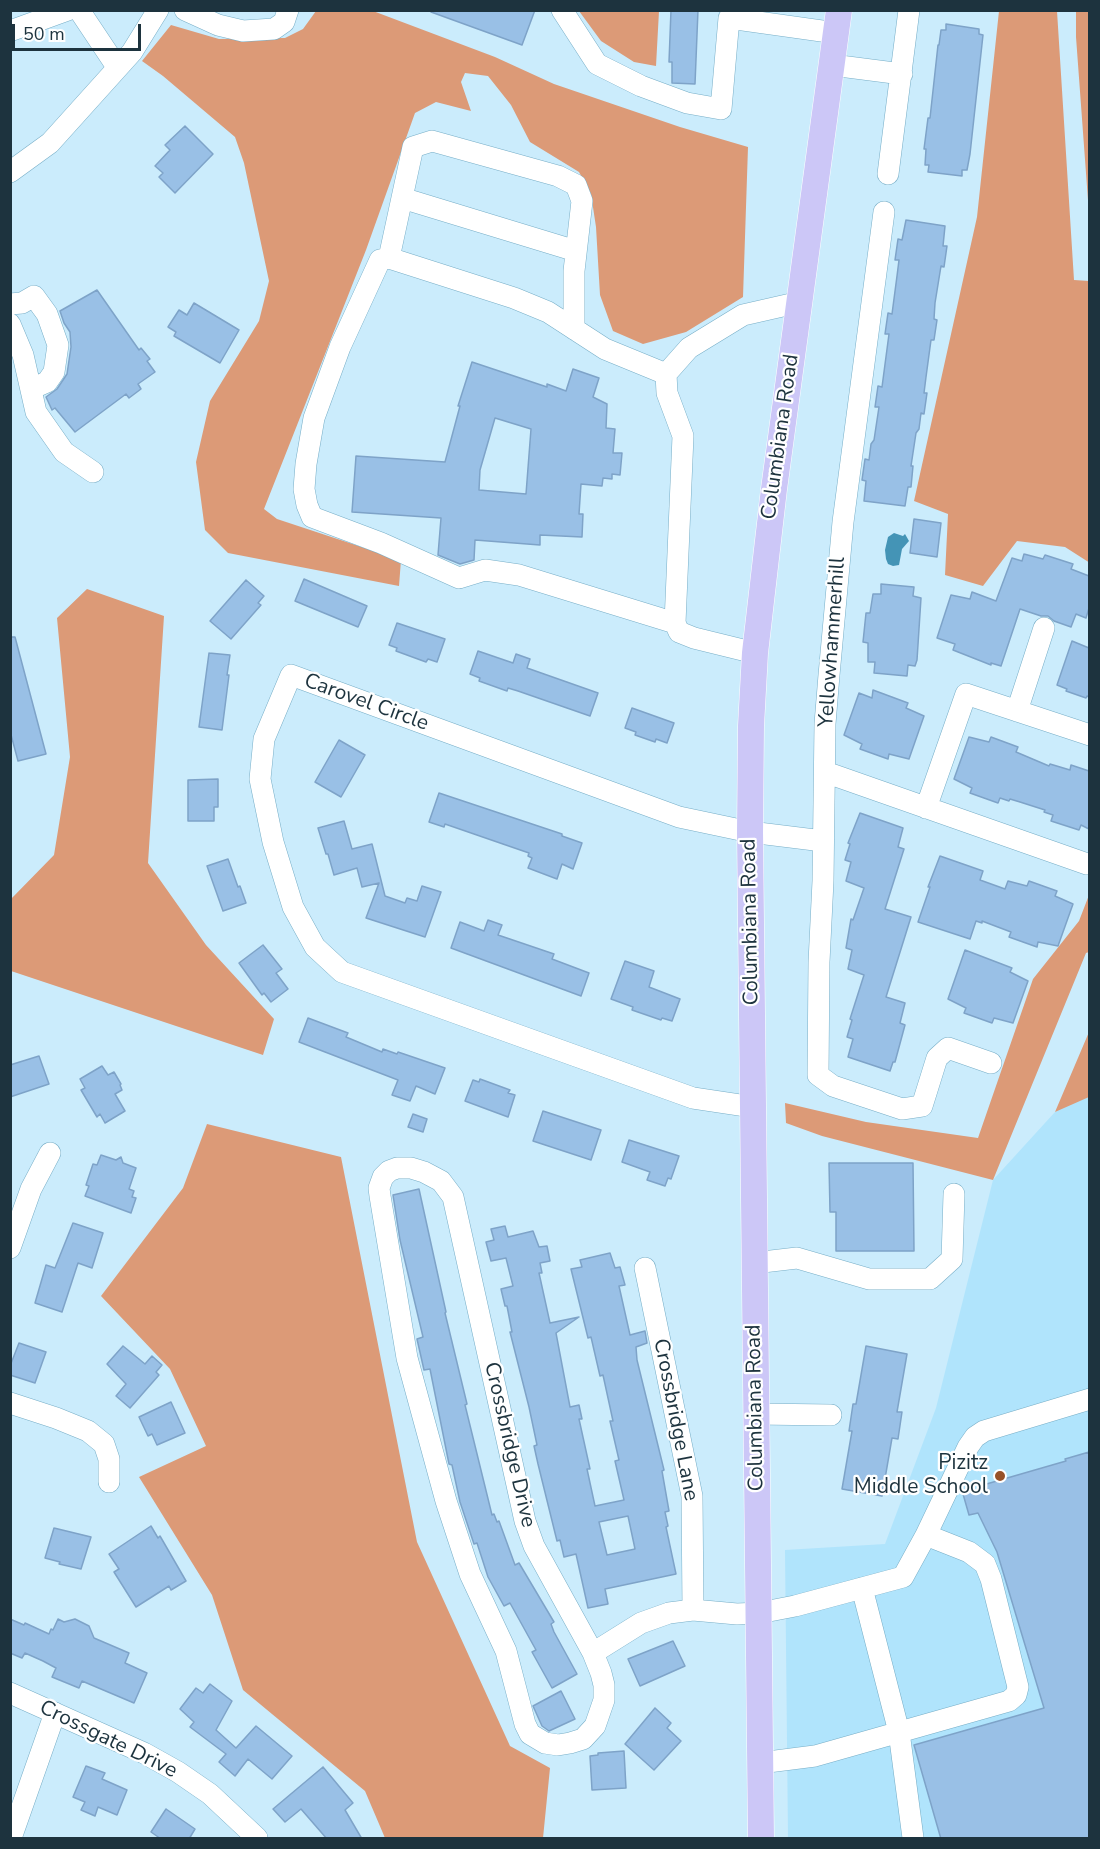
<!DOCTYPE html>
<html>
<head>
<meta charset="utf-8">
<style>
	body { margin:0 }
	#map { position:relative; width:1100px; height:1849px; overflow:hidden; background:#cbecfc; font-family:"Nunito Sans",sans-serif }
	canvas { display:block }
	.frame { position:absolute; inset:0; border:12px solid #1d333e; pointer-events:none }
	.scale { position:absolute; left:12px; top:24px; width:129px; height:27px; box-sizing:border-box; border:3px solid #1d333e; border-top:0; padding-left:8px; font-size:18px; line-height:21px; white-space:nowrap; color:#1d333e; -webkit-text-stroke:4px #fff; paint-order:stroke }
</style>
</head>
<body>
<div id="map">
<canvas width="1100" height="1849"></canvas>
<div class="frame"></div>
<div class="scale">50 m</div>
</div>
<script>
const context = document.querySelector('canvas').getContext('2d');
context.lineJoin = 'round';
function fill(path, color) { context.fillStyle = color; context.fill(path, 'evenodd'); }
const shape = rows => new Path2D(rows.map(r => 'M' + r).join(''));
function stroke(path, color, width, dash) { context.strokeStyle = color; context.lineWidth = width; context.lineCap = dash ? 'butt' : 'round'; context.setLineDash(dash || []); context.stroke(path); }
function write(font, color, halo, rows, align = 'center') {
  context.font = font + ' "Nunito Sans",sans-serif'; context.lineWidth = 4.5; context.setLineDash([]); context.textBaseline = 'middle'; context.strokeStyle = halo; context.fillStyle = color; for (const [text, x, y, turn = 0] of rows) {
    context.save(); context.translate(x, y); context.rotate((+turn || 0) * Math.PI / 180); context.textAlign = isNaN(turn) ? turn : align; if (halo) context.strokeText(text, 0, 0); context.fillText(text, 0, 0); context.restore();
  }
}
fill(shape([
	[1089,1087,1089,1838,788,1838,785,1550,885,1544,936,1408,993,1180,1055,1112]
]), '#b0e4fc');
fill(shape([
	[316,11,373,11,495,57,554,84,680,127,748,147,743,297,686,332,643,344,613,331,600,295,596,227,591,194,579,172,530,142,511,105,488,76,465,73,461,82,471,111,436,102,415,113,366,250,264,509,277,519,401,560,399,586,228,553,205,530,196,462,210,401,259,321,269,281,244,163,235,137,163,76,142,61,171,25,219,39,285,38,303,29],
	[579,11,659,11,656,66,634,62,601,41],
	[999,11,1057,11,1074,280,1089,281,1090,563,1065,547,1017,541,983,586,945,575,948,514,914,501,977,217],
	[1076,11,1089,11,1089,214,1076,37],
	[87,589,164,616,148,863,206,945,274,1019,263,1055,11,971,11,899,54,855,70,757,57,618],
	[1089,895,1089,952,1086,953,993,1180,822,1136,786,1123,785,1103,866,1122,978,1138,1033,979,1079,921],
	[1089,1032,1089,1097,1055,1112],
	[207,1124,341,1157,417,1542,510,1746,550,1768,543,1838,385,1838,365,1791,243,1690,212,1595,139,1477,206,1446,170,1369,101,1296,183,1188]
]), '#dc9a77');
fill(shape([
	[894,533,903,536,905,534,909,541,902,549,899,565,893,566,888,564,886,559,885,550,888,537]
]), '#4494b6');
const building = shape([
	[431,10,535,10,522,45,431,12,431,10],
	[671,10,698,10,695,84,672,83,672,62,669,62,671,10],
	[946,24,979,29,979,34,983,35,970,154,967,170,962,170,962,176,928,172,929,165,925,165,926,149,924,149,928,118,930,118,938,45,939,45,941,30,946,30,946,24],
	[185,126,213,154,175,193,159,177,163,173,155,166,170,150,165,145,185,126],
	[906,220,945,226,943,246,947,246,944,267,941,266,935,303,934,319,937,320,934,340,931,340,926,377,924,393,927,393,924,414,921,413,919,429,916,433,911,466,913,466,911,487,908,487,905,506,864,501,866,481,862,480,865,459,869,460,871,444,874,440,879,407,875,407,878,386,882,387,889,334,885,334,888,313,892,314,897,276,899,260,895,260,898,239,902,240,906,220],
	[97,290,139,350,141,348,150,359,147,361,155,372,138,384,141,389,129,398,126,394,75,432,55,408,52,410,46,397,57,389,67,374,71,347,70,332,64,323,60,311,97,290],
	[194,303,239,330,220,363,174,336,176,332,168,327,179,310,187,315,194,303],
	[472,362,547,387,547,384,566,391,573,369,599,378,593,397,607,404,606,428,615,429,613,453,622,453,620,475,612,474,612,479,603,478,602,486,581,484,579,514,583,514,582,537,540,535,540,545,475,540,474,560,460,564,438,555,441,518,352,512,356,456,445,462,460,406,458,406,472,362],
	[495,418,531,429,526,494,479,490,480,470,495,418],
	[914,519,941,523,937,557,910,553,914,519],
	[1024,554,1043,559,1045,555,1073,564,1071,569,1089,576,1089,608,1086,618,1076,614,1071,627,1054,621,1048,616,1041,616,1020,609,1001,666,991,663,991,665,953,650,955,644,937,638,951,595,970,599,972,592,996,601,1012,558,1022,561,1024,554],
	[304,579,367,606,358,627,295,601,304,579],
	[246,580,264,596,258,603,261,605,231,639,210,621,246,580],
	[881,584,914,587,913,596,921,598,917,660,915,666,908,665,907,676,874,673,875,662,868,662,868,643,863,642,866,613,870,613,873,594,881,594,881,584],
	[397,623,445,639,437,662,428,659,426,662,396,651,397,648,389,645,397,623],
	[10,637,15,637,46,754,18,761,10,731,10,637],
	[1072,641,1089,648,1089,697,1087,696,1086,698,1066,691,1067,689,1057,685,1072,641],
	[478,651,513,663,516,654,530,659,527,668,598,693,590,716,518,691,508,688,507,691,479,681,480,678,470,674,478,651],
	[209,653,230,655,227,675,229,675,222,730,199,727,209,653],
	[873,690,908,703,906,708,924,716,909,759,889,754,888,759,860,749,862,744,844,735,859,693,872,698,873,690],
	[632,708,674,723,667,743,656,739,655,742,635,735,636,732,625,728,632,708],
	[969,737,989,742,991,737,1018,747,1016,752,1049,766,1050,764,1070,770,1071,765,1089,771,1089,829,1081,825,1079,830,1051,821,1053,815,1044,812,1045,810,1020,802,1010,799,1009,801,1000,798,998,803,970,793,972,788,954,779,969,737],
	[339,740,365,755,341,797,315,782,339,740],
	[218,779,218,807,214,807,214,821,188,821,188,780,218,779],
	[439,793,562,834,562,836,582,843,573,869,562,864,557,879,528,868,532,858,528,856,529,853,445,824,444,827,429,822,439,793],
	[860,813,903,828,898,847,904,849,885,909,911,917,886,997,905,1003,900,1023,905,1025,895,1062,893,1062,890,1071,848,1057,853,1039,847,1037,852,1020,850,1019,864,975,848,969,852,950,846,948,851,919,853,920,864,888,846,881,851,862,845,860,850,844,848,843,860,813],
	[344,821,352,849,372,844,385,896,405,903,407,898,417,901,422,886,441,892,425,937,366,918,379,883,362,887,357,868,334,875,328,854,326,854,318,828,344,821],
	[940,856,983,871,980,880,1005,889,1008,881,1027,886,1029,881,1057,891,1055,896,1073,904,1058,946,1038,942,1037,947,1009,937,1011,932,982,921,982,923,976,921,970,939,918,922,930,887,928,887,940,856],
	[228,859,238,887,240,886,246,903,223,911,207,866,228,859],
	[488,920,502,925,498,935,554,954,552,959,589,973,581,996,451,948,460,922,484,931,488,920],
	[263,945,282,969,276,973,288,989,271,1002,264,993,262,995,239,963,263,945],
	[965,950,1012,968,1010,972,1028,981,1013,1023,994,1018,992,1023,964,1013,966,1008,948,999,965,950],
	[625,961,654,971,649,987,680,999,672,1021,662,1018,661,1020,632,1010,633,1007,611,999,625,961],
	[308,1018,348,1033,346,1037,382,1052,383,1049,397,1054,398,1052,445,1068,435,1094,416,1086,410,1101,392,1095,398,1080,299,1042,308,1018],
	[39,1056,49,1084,10,1097,10,1065,39,1056],
	[102,1066,108,1075,114,1072,121,1084,120,1085,122,1090,115,1094,125,1111,105,1123,100,1114,97,1117,81,1090,85,1088,80,1079,102,1066],
	[480,1079,510,1090,508,1093,515,1095,508,1117,465,1101,473,1080,479,1082,480,1079],
	[543,1111,601,1130,591,1160,533,1141,543,1111],
	[413,1114,427,1119,423,1132,408,1127,413,1114],
	[629,1140,679,1156,671,1179,668,1178,665,1186,647,1180,650,1172,622,1162,629,1140],
	[101,1155,116,1160,121,1157,123,1163,136,1168,129,1189,134,1191,132,1197,136,1198,131,1213,85,1196,89,1186,86,1185,93,1164,97,1165,101,1155],
	[829,1163,913,1163,914,1251,836,1251,836,1212,830,1212,829,1163],
	[419,1189,446,1312,445,1313,467,1404,465,1405,492,1515,494,1514,497,1522,499,1521,515,1565,519,1563,554,1622,551,1624,554,1632,577,1674,552,1688,532,1652,536,1650,510,1603,504,1606,488,1577,477,1543,474,1544,460,1502,452,1465,449,1464,430,1369,424,1370,417,1339,423,1337,400,1240,393,1195,419,1189],
	[73,1223,103,1233,92,1268,78,1263,62,1312,35,1303,46,1265,55,1268,73,1223],
	[505,1226,508,1237,533,1231,539,1247,547,1246,550,1261,540,1263,542,1273,539,1273,550,1323,579,1317,556,1333,570,1407,579,1405,582,1419,579,1419,590,1469,587,1469,595,1506,624,1500,615,1461,619,1460,610,1421,613,1421,603,1375,600,1376,591,1337,588,1338,571,1269,582,1267,580,1260,610,1253,615,1268,620,1267,625,1285,619,1286,630,1335,645,1331,647,1343,636,1347,637,1360,664,1470,662,1471,669,1511,665,1512,668,1526,666,1527,676,1574,605,1589,608,1604,588,1608,576,1554,564,1557,560,1540,557,1541,538,1464,534,1446,537,1445,529,1407,510,1332,512,1332,507,1306,505,1306,501,1289,513,1286,506,1258,491,1261,486,1242,494,1240,491,1229,505,1226],
	[628,1516,635,1549,607,1555,599,1522,628,1516],
	[19,1343,46,1352,35,1383,10,1375,10,1366,19,1343],
	[123,1346,145,1364,152,1356,162,1365,156,1372,159,1375,130,1408,116,1396,126,1384,107,1364,123,1346],
	[866,1346,907,1354,897,1412,902,1412,898,1439,892,1438,882,1496,842,1489,852,1431,849,1431,853,1404,856,1404,866,1346],
	[171,1402,185,1433,157,1445,152,1434,148,1436,139,1417,171,1402],
	[1089,1452,1089,1839,941,1839,914,1745,1044,1708,997,1552,978,1513,969,1515,963,1494,984,1488,983,1485,1066,1461,1065,1459,1089,1452],
	[151,1526,158,1538,160,1536,186,1581,171,1590,169,1586,136,1607,114,1572,119,1569,109,1554,151,1526],
	[54,1528,91,1537,81,1569,59,1564,60,1562,45,1558,54,1528],
	[10,1619,24,1625,25,1623,49,1634,51,1629,53,1630,58,1619,64,1622,75,1619,89,1626,94,1638,129,1653,125,1663,147,1673,134,1703,82,1681,79,1688,52,1677,56,1668,43,1661,25,1653,22,1658,10,1653,10,1619],
	[673,1641,685,1666,640,1686,628,1659,673,1641],
	[210,1684,232,1701,216,1730,236,1748,256,1726,292,1756,272,1779,248,1759,235,1776,219,1762,226,1754,190,1727,194,1722,180,1709,196,1688,203,1693,210,1684],
	[561,1691,575,1719,549,1731,542,1726,533,1706,561,1691],
	[655,1708,671,1723,667,1728,681,1741,654,1770,625,1744,655,1708],
	[624,1751,626,1788,592,1790,590,1756,598,1755,598,1753,624,1751],
	[86,1766,105,1773,102,1779,127,1790,117,1815,98,1807,95,1816,81,1810,85,1802,73,1797,86,1766],
	[323,1767,353,1803,345,1810,362,1839,327,1839,301,1809,285,1822,273,1809,323,1767],
	[166,1809,195,1829,189,1839,161,1839,151,1832,166,1809]
]);
fill(building, '#99c0e6');
stroke(building, '#7ea3c8', 1.5);
const minor = shape([
	[79,10,117,67],
	[185,10,218,25,243,31,274,29,284,22,288,10],
	[562,10,597,64,641,86,687,103,721,109,729,18,836,33],
	[10,31,68,10],
	[832,65,902,74],
	[10,172,50,143,132,52,158,10],
	[888,174,909,10],
	[402,198,576,251],
	[884,212,843,522,829,675,825,724,823,881,819,962,818,1075,833,1086,902,1109,922,1106,937,1058,948,1048,991,1063],
	[389,258,413,147,432,141,558,176,576,185,582,201,574,271,574,329],
	[10,304,22,303,34,296,47,314,58,345,54,372,47,382,31,389],
	[10,324,23,355,36,412,64,452,93,472],
	[666,374,605,349,548,312,514,298,389,258,380,260,340,347,314,418,306,464,304,489,307,505,312,517,381,543,459,578,485,570,519,575,675,623],
	[755,653,694,638,679,632,675,623,683,436,667,393,666,374,689,348,743,315,800,302],
	[1017,711,1044,628],
	[825,772,1087,864],
	[926,808,966,694,1090,735],
	[753,1107,693,1098,342,972,315,947,293,907,273,842,260,779,264,739,291,675,679,817,750,832,823,841],
	[397,1168,411,1168,424,1172,441,1181,453,1197,525,1521,534,1546,593,1653,601,1673,604,1685,604,1700,595,1726,583,1739,570,1743,558,1745,545,1743,530,1734,525,1724,506,1651,470,1574,446,1501,407,1358,380,1196,379,1188,383,1177,389,1171,397,1168],
	[10,1248,31,1189,50,1153],
	[754,1263,797,1258,869,1279,930,1279,952,1259,954,1194],
	[645,1268,692,1496,693,1610],
	[10,1403,56,1418,88,1431,104,1444,109,1459,109,1482],
	[756,1414,831,1415],
	[862,1588,899,1732,913,1838],
	[593,1653,641,1623,669,1613,693,1610,737,1614,759,1613,795,1606,903,1577,926,1535,968,1447,975,1437,984,1431,1090,1399],
	[10,1693,144,1753,178,1772,210,1794,257,1838],
	[760,1763,815,1756,1009,1701,1016,1695,1018,1687,991,1579,985,1564,969,1552,926,1535],
	[11,1838,55,1713]
]);
const major = shape([
	[761,1838,750,832,751,726,755,653,774,489,839,10]
]);
stroke(minor, '#77aec7', 22);
stroke(major, '#fff', 27);
stroke(minor, '#fff', 21);
stroke(major, '#ccc7f7', 26);
for (const [x, y, r, color] of [
	[1000,1476,6,"#975128"]
]) { const dot = new Path2D(); dot.arc(x, y, r, 0, 2 * Math.PI); context.fillStyle = color; context.fill(dot); stroke(dot, '#fff', 2); }
write('21px', '#1d333e', '#fff', [
	["Columbiana Road",781,437,-82],
	["Yellowhammerhill",833,642,-86],
	["Carovel Circle",366,703,20],
	["Columbiana Road",751,922,-91],
	["Columbiana Road",756,1408,-91],
	["Crossbridge Lane",675,1420,79],
	["Crossbridge Drive",509,1445,77],
	["Crossgate Drive",108,1740,26]
]);
write('21px', '#1d333e', '#fff', [
	["Pizitz",988,1464],
	["Middle School",988,1488]
], 'right');
</script>
</body>
</html>
